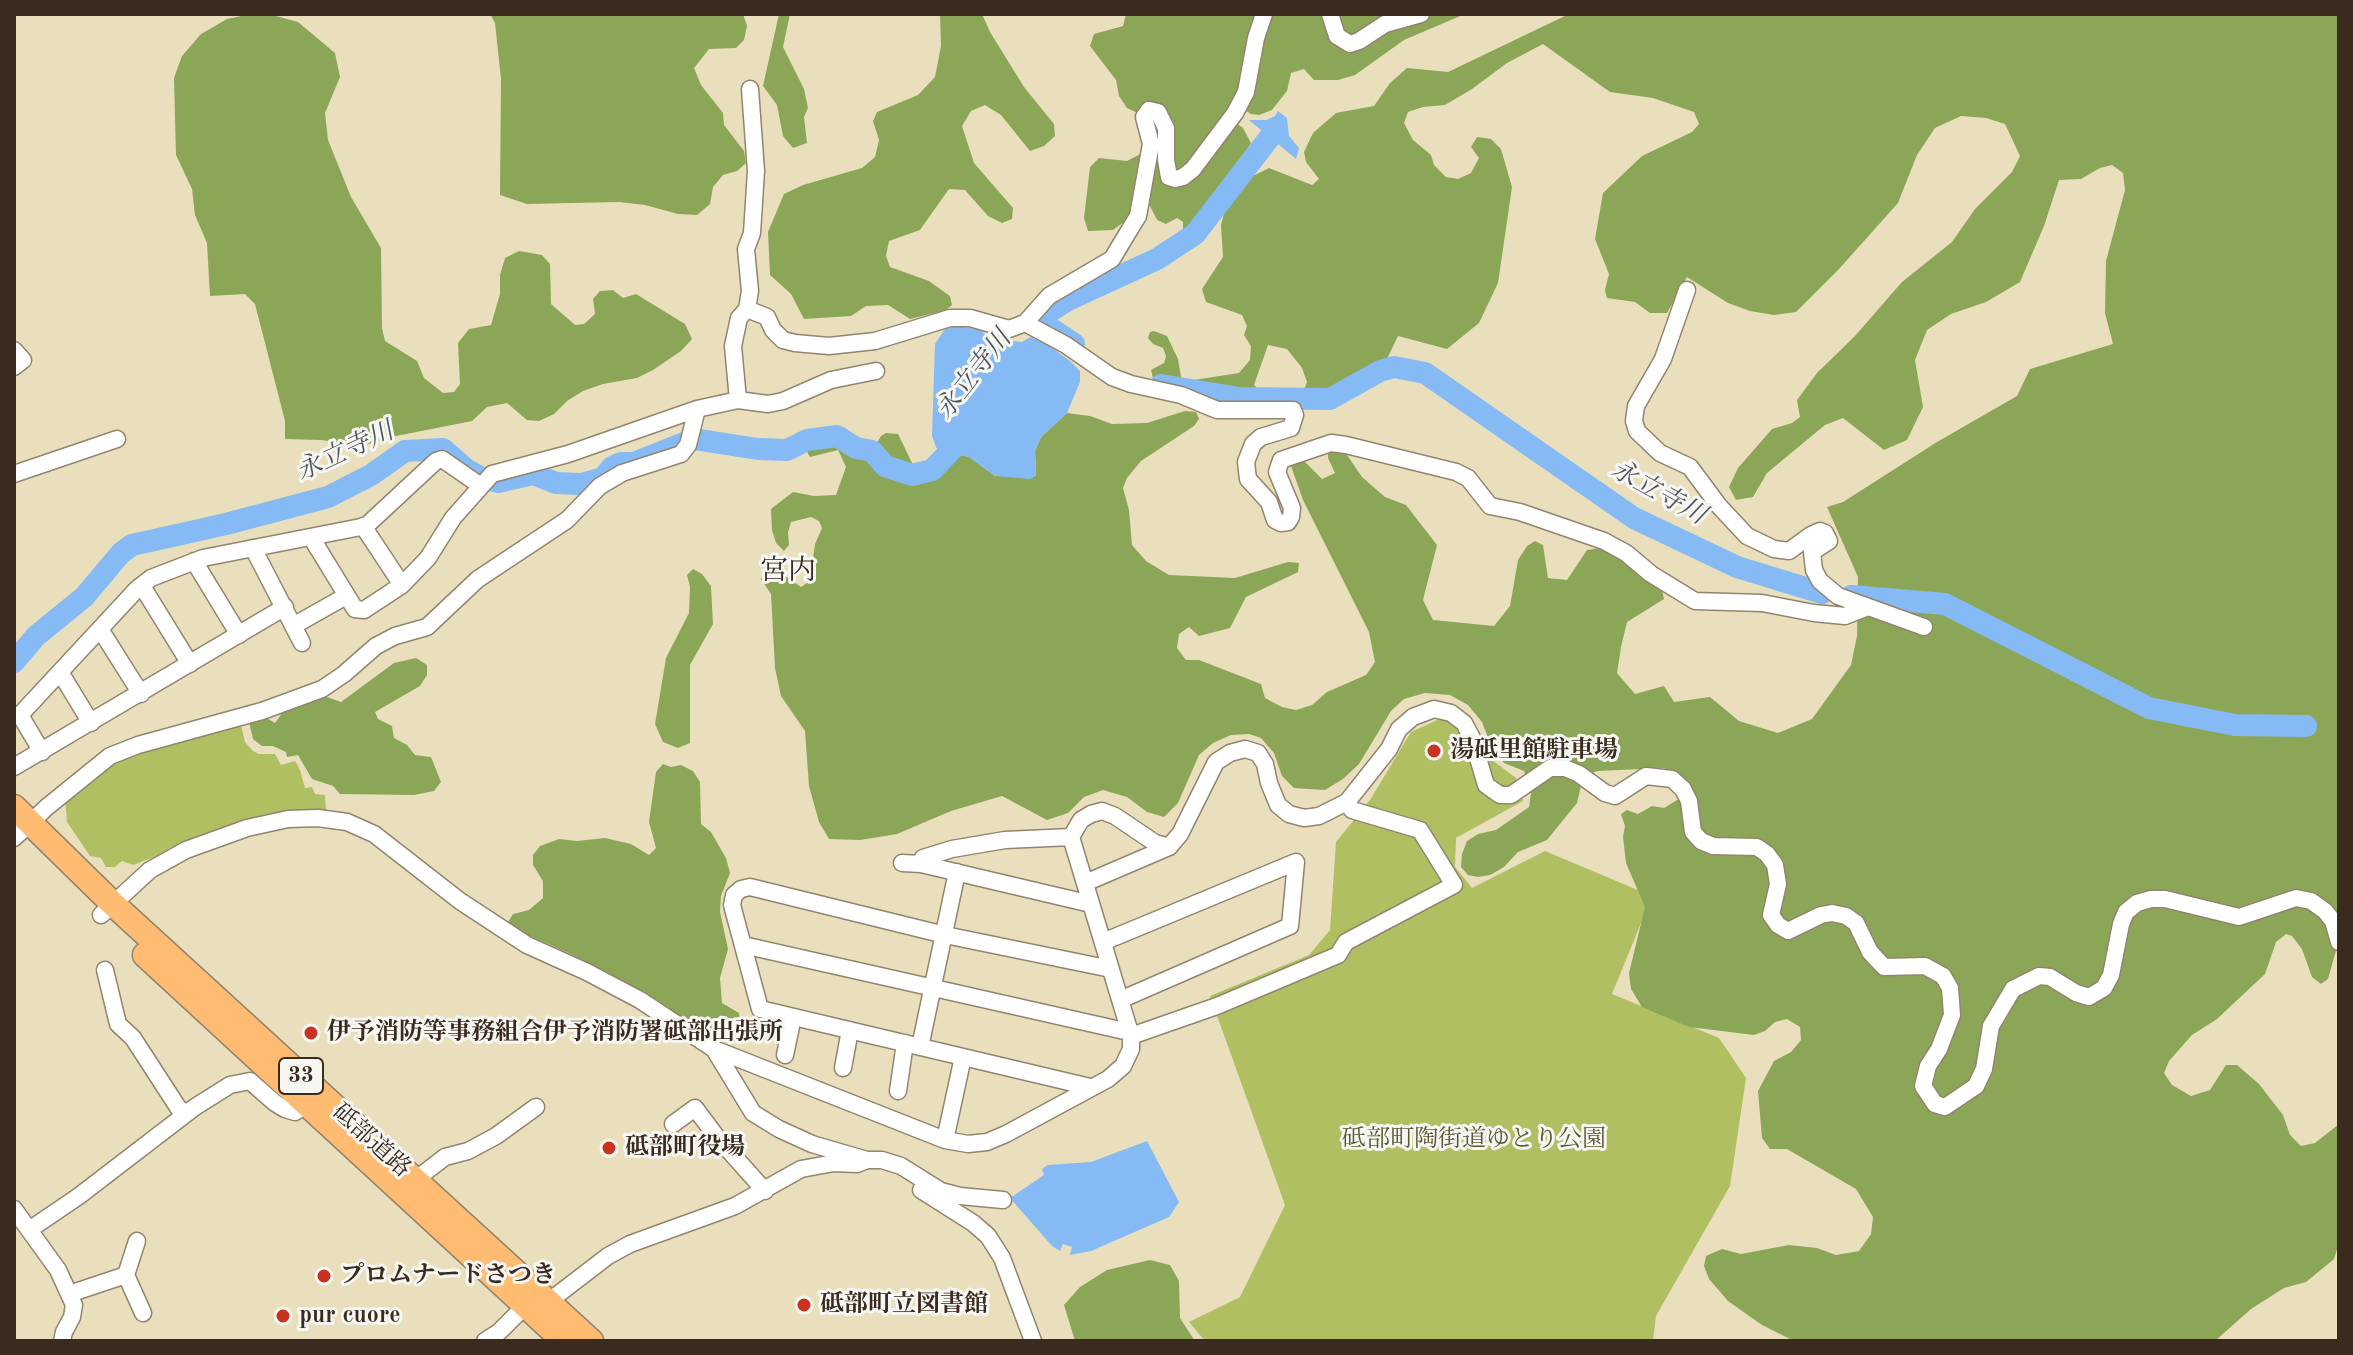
<!DOCTYPE html>
<html>
<head>
<meta charset="utf-8">
<style>
	body { margin:0 }
	#map { position:relative; width:2353px; height:1355px; overflow:hidden; background:#e9dfbd; font-family:"Old Standard TT",serif }
	canvas { display:block }
	.frame { position:absolute; inset:0; border:16px solid #3b2a1e; pointer-events:none }
</style>
</head>
<body>
<div id="map">
<canvas width="2353" height="1355"></canvas>
<div class="frame"></div>
</div>
<script>
const context = document.querySelector('canvas').getContext('2d');
context.lineJoin = 'round';
function fill(path, color) { context.fillStyle = color; context.fill(path, 'evenodd'); }
const shape = rows => new Path2D(rows.map(r => 'M' + r).join(''));
function stroke(path, color, width, dash) { context.strokeStyle = color; context.lineWidth = width; context.lineCap = dash ? 'butt' : 'round'; context.setLineDash(dash || []); context.stroke(path); }
function write(font, color, halo, rows, align = 'center') {
  context.font = font + ' "Old Standard TT","Noto Serif JP",serif'; context.lineWidth = 6; context.setLineDash([]); context.textBaseline = 'middle'; context.strokeStyle = halo; context.fillStyle = color; for (const [text, x, y, turn = 0] of rows) {
    context.save(); context.translate(x, y); context.rotate((+turn || 0) * Math.PI / 180); context.textAlign = isNaN(turn) ? turn : align; if (halo) context.strokeText(text, 0, 0); context.fillText(text, 0, 0); context.restore();
  }
}
fill(shape([
	[1461,709,1488,757,1516,778,1523,801,1456,838,1455,867,1472,888,1545,851,1652,896,1612,994,1719,1038,1746,1078,1730,1186,1656,1316,1653,1341,1205,1341,1189,1322,1240,1297,1285,1205,1210,996,1309,955,1330,930,1336,842,1370,800,1411,732],
	[240,721,245,742,253,751,259,754,275,754,281,765,295,761,300,770,305,788,312,787,315,794,325,795,326,811,234,826,169,848,164,853,133,865,122,861,115,867,106,867,101,858,90,856,67,822,65,796,111,759]
]), '#b0bf62');
fill(shape([
	[251,14,276,16,298,22,335,53,340,77,325,113,328,140,351,197,381,248,382,328,385,341,417,361,424,378,443,393,454,392,460,384,458,343,469,329,491,325,500,294,500,275,505,258,519,251,542,255,550,264,551,304,575,325,584,324,595,314,593,299,600,291,613,290,623,298,636,294,685,324,692,339,681,351,653,370,637,378,603,384,583,391,567,401,554,414,539,421,527,420,507,403,487,407,472,421,396,436,361,446,321,440,285,439,285,421,255,304,245,294,210,296,207,243,195,215,192,189,176,155,174,78,182,56,201,34,227,19],
	[490,14,743,14,747,26,744,40,736,48,709,49,694,68,701,85,723,113,724,125,744,151,746,163,737,171,723,175,713,187,710,204,697,215,678,214,645,205,619,202,527,204,500,195,501,79,495,23],
	[779,14,790,14,783,47,804,89,808,108,804,117,807,143,793,148,783,136,777,105,763,86],
	[940,14,982,14,990,32,1024,87,1054,124,1055,136,1044,146,1030,151,1001,115,985,105,971,111,962,126,974,163,1013,208,1012,219,1002,223,988,216,965,190,949,189,920,230,889,241,886,256,890,267,929,281,950,296,952,305,946,310,910,319,888,305,866,306,851,316,804,319,791,294,770,275,768,232,784,194,803,185,862,168,875,157,879,140,873,121,877,112,918,95,935,77,941,46],
	[1126,14,1465,14,1404,40,1355,75,1338,80,1314,80,1304,69,1291,73,1287,91,1272,110,1259,115,1251,114,1235,104,1225,115,1243,128,1251,143,1198,226,1186,233,1183,229,1183,222,1177,218,1166,224,1157,220,1149,204,1133,203,1128,219,1113,230,1088,231,1084,218,1090,167,1099,158,1127,161,1156,146,1158,130,1155,121,1127,108,1119,96,1116,80,1090,46,1094,34,1123,26],
	[1569,14,2339,14,2339,940,2328,979,2321,984,2312,977,2302,949,2292,936,2286,934,2276,942,2265,974,2217,1019,2192,1035,2169,1061,2164,1073,2172,1085,2191,1096,2210,1090,2226,1065,2237,1065,2259,1084,2283,1115,2290,1135,2301,1146,2315,1143,2339,1124,2339,1243,2334,1259,2306,1282,2284,1288,2251,1309,2215,1341,1794,1341,1762,1325,1728,1301,1709,1279,1704,1266,1706,1256,1722,1249,1741,1254,1789,1245,1817,1248,1836,1255,1859,1251,1871,1234,1873,1217,1856,1189,1787,1149,1770,1149,1762,1138,1758,1091,1774,1061,1791,1052,1801,1040,1800,1027,1787,1019,1775,1022,1765,1031,1754,1035,1689,1027,1642,1007,1631,989,1629,973,1645,907,1626,863,1623,837,1625,826,1621,814,1627,810,1638,814,1652,806,1664,808,1682,797,1675,778,1664,768,1597,771,1583,777,1577,803,1547,840,1518,852,1504,867,1490,875,1478,877,1468,875,1461,867,1462,854,1467,841,1478,834,1496,830,1529,807,1531,793,1524,771,1504,763,1492,748,1482,722,1468,705,1450,695,1425,693,1404,699,1391,711,1359,764,1343,779,1325,790,1294,788,1282,776,1274,753,1261,738,1249,734,1231,735,1213,743,1199,755,1178,803,1164,817,1147,812,1127,797,1103,790,1084,797,1068,813,1047,820,1002,796,951,811,897,834,860,840,829,839,819,822,809,786,805,731,781,696,775,668,771,594,761,579,766,572,787,577,801,587,810,581,815,544,822,528,819,521,811,517,791,522,788,532,789,545,784,551,776,543,772,530,771,509,793,492,814,496,836,495,846,467,838,450,810,457,806,450,815,444,837,439,865,456,871,453,881,436,886,433,898,434,916,471,933,475,956,454,969,457,995,476,1036,475,1035,451,1041,437,1067,413,1090,416,1112,424,1147,423,1185,411,1196,412,1199,419,1194,426,1141,461,1127,478,1123,488,1129,510,1132,545,1146,561,1169,575,1235,578,1288,562,1299,563,1298,572,1246,597,1230,628,1199,636,1189,627,1179,634,1177,648,1186,660,1199,660,1261,684,1265,698,1282,707,1296,710,1312,705,1327,692,1366,675,1375,662,1369,632,1303,500,1291,466,1302,459,1322,479,1335,473,1328,458,1328,451,1343,449,1362,477,1385,497,1406,505,1437,545,1423,600,1433,620,1494,626,1510,606,1518,560,1527,546,1535,541,1543,545,1548,578,1567,580,1587,550,1607,547,1661,585,1664,599,1627,622,1621,647,1617,673,1635,694,1664,686,1674,702,1710,697,1739,721,1778,733,1812,719,1851,665,1857,636,1858,577,1827,507,1843,502,1937,442,2017,396,2030,369,2113,344,2105,313,2106,261,2125,190,2123,173,2112,165,2100,168,2081,179,2059,180,2044,226,2020,282,1986,302,1951,314,1927,330,1915,360,1923,407,1907,440,1884,450,1843,418,1825,425,1767,473,1753,497,1736,500,1729,487,1738,468,1772,429,1792,423,1800,417,1797,400,1817,373,1855,336,1902,282,1952,242,1975,209,2012,172,2020,156,2005,124,1986,118,1961,116,1935,128,1917,155,1898,203,1839,269,1796,312,1774,315,1750,311,1728,303,1687,277,1667,313,1650,313,1635,302,1607,298,1605,290,1609,274,1595,239,1603,193,1642,156,1692,132,1699,124,1694,112,1653,98,1610,92,1543,44,1507,63,1472,89,1445,105,1423,107,1408,112,1404,123,1413,140,1431,155,1434,165,1446,177,1458,179,1471,173,1479,158,1471,147,1477,137,1491,139,1501,149,1512,187,1498,283,1479,323,1447,349,1398,336,1385,363,1363,382,1318,403,1307,399,1304,390,1307,382,1302,368,1287,349,1268,345,1254,385,1262,392,1272,390,1281,393,1284,399,1280,403,1257,404,1237,401,1159,383,1153,378,1151,370,1164,363,1166,356,1163,348,1153,344,1148,338,1150,332,1154,331,1167,336,1178,359,1181,377,1187,381,1239,373,1250,360,1251,346,1244,335,1247,326,1242,315,1206,302,1202,289,1223,257,1221,225,1226,205,1249,178,1269,168,1312,185,1319,179,1306,162,1304,152,1313,133,1336,113,1374,106,1390,83,1407,68,1448,72],
	[693,569,702,574,711,586,713,624,690,665,690,743,678,748,663,742,655,724,666,658,689,613,690,587,687,575],
	[416,658,427,665,427,675,420,686,375,712,378,719,392,726,394,738,407,745,415,755,431,757,441,782,434,791,414,795,340,794,333,786,312,779,298,755,287,757,286,752,273,746,262,746,253,739,249,722,265,717,275,723,285,709,324,696,341,702,394,663],
	[663,764,671,767,681,765,693,771,700,782,701,824,711,832,726,858,730,873,721,896,720,912,728,949,720,978,722,1003,739,1013,740,1027,726,1040,715,1040,573,955,519,931,508,922,513,914,529,910,543,898,543,881,533,865,533,855,540,846,559,839,577,841,605,838,631,844,649,855,656,848,649,822,656,772],
	[1150,1260,1170,1265,1179,1281,1180,1318,1195,1341,1075,1341,1064,1305,1080,1287,1107,1270]
]), '#8ca658');
fill(shape([
	[1278,111,1287,118,1289,136,1299,148,1296,159,1249,120,1267,120,1275,116],
	[959,326,980,330,999,346,1012,341,1022,342,1030,337,1048,345,1070,361,1080,371,1080,382,1067,413,1041,437,1035,451,1036,476,1030,479,995,476,969,457,956,454,946,461,936,447,932,436,935,344,945,329],
	[1147,1141,1179,1202,1169,1217,1091,1251,1070,1255,1072,1247,1063,1244,1060,1251,1052,1246,1010,1198,1044,1175,1042,1169,1048,1165,1091,1162]
]), '#86baf4');
stroke(shape([
	[1041,321,1049,312,1068,300,1157,259,1195,234,1270,137],
	[1041,322,1074,344],
	[1161,385,1239,398,1330,399,1380,371,1394,367,1425,373,1634,518,1737,567,1822,593],
	[1851,596,1945,604,2149,708,2235,725,2306,726],
	[14,662,36,636,84,597,121,553,132,545,226,524,328,497,371,475,405,451,443,449,467,470,480,477,498,482,533,474,556,483,581,484,603,478,612,467,621,463,634,463,694,439,758,449,787,450,807,440,837,436,856,448,872,451,885,466,912,475,932,470,962,439]
]), '#86baf4', 22);
const minor = shape([
	[1330,14,1337,36,1350,44,1359,41,1385,24,1421,14],
	[1687,290,1663,359,1636,406,1634,421,1637,431,1660,453,1690,467,1719,506,1747,536,1774,549,1789,551,1811,535,1820,531,1825,533,1829,541,1812,552,1814,570,1820,581,1838,596,1924,627],
	[747,309,767,317,773,330,783,340,795,343,829,346,875,341,950,318,970,318,1009,329,1025,323,1049,296,1112,259,1127,234,1138,216,1151,144,1144,117,1149,110,1158,112,1166,128,1166,160,1169,177,1175,179,1183,177,1193,169,1235,113,1246,92,1256,38,1264,14],
	[1025,323,1066,345,1112,377,1131,384,1181,395,1217,410,1293,410,1295,415,1291,428,1261,437,1253,444,1246,462,1248,479,1269,502,1275,520,1281,523,1288,522,1291,517,1292,508,1277,472,1281,460,1331,443,1346,445,1456,472,1468,478,1490,506,1520,512,1604,541,1626,553,1651,574,1695,601,1762,603,1814,613,1845,616,1868,607],
	[14,350,23,360,14,367],
	[738,400,733,346,739,318,747,309,750,291,746,249,752,233,756,171,750,89],
	[14,474,117,439],
	[363,526,402,585],
	[311,537,355,609,364,610,402,585,428,558,453,518,492,474,568,454,697,409,738,400,768,404,783,401,831,380,876,371],
	[253,548,302,643],
	[194,561,239,635],
	[142,586,190,664],
	[293,626,346,596],
	[100,629,141,694],
	[60,672,91,723],
	[42,752,20,715,137,589,151,578,203,558,366,526,436,461,442,459,481,486],
	[14,767,285,607],
	[14,838,47,807,110,756,138,745,262,711,322,689,344,674,376,646,395,636,427,627,478,579,567,520,600,486,622,473,681,454,688,445,697,409],
	[902,863,921,864,1091,904],
	[921,864,923,858,952,849,1005,840,1071,837],
	[1085,883,1169,847],
	[101,915,150,870,186,850,247,828,288,819,318,818,347,822,374,834,460,901,527,945,587,972,640,1000,714,1049,945,1140,968,1144,987,1142,1006,1134,1108,1079,1123,1066,1131,1049,1131,1036,1071,837,1081,820,1091,814,1102,811,1115,816,1155,843,1169,847,1180,834,1216,762,1230,753,1245,749,1258,753,1265,764,1269,783,1278,805,1289,814,1304,818,1319,816,1347,802,1389,749,1399,729,1413,717,1434,709,1451,713,1464,723,1472,738,1486,785,1500,795,1511,795,1550,768,1565,768,1579,774,1605,793,1615,796,1646,776,1672,779,1683,789,1689,801,1693,832,1701,841,1713,846,1757,847,1767,854,1775,865,1778,884,1771,915,1778,925,1788,931,1821,915,1832,913,1846,916,1856,923,1870,952,1884,967,1925,966,1943,976,1950,988,1952,1015,1939,1049,1928,1066,1923,1086,1935,1104,1945,1107,1976,1086,1984,1069,1991,1026,2013,989,2039,976,2050,977,2076,993,2089,997,2104,988,2111,975,2121,924,2126,912,2137,903,2151,899,2165,899,2239,917,2296,898,2311,901,2325,911,2333,921,2339,942],
	[1103,942,1296,862,1290,926,1120,1000],
	[743,945,1129,1032],
	[105,970,118,1024,133,1038,179,1109,187,1113],
	[1131,1036,1217,1006,1338,955,1346,942,1454,885,1420,830,1352,810,1347,802],
	[920,1047,957,872],
	[714,1049,753,1113,779,1129,812,1144,867,1160,882,1160,901,1166,941,1191,960,1196,1003,1200],
	[785,1055,793,1017],
	[843,1068,850,1030],
	[1090,1087,760,1009,732,905,734,895,741,889,750,887,945,935,1111,969],
	[898,1091,905,1043],
	[673,1124,695,1108,716,1136,765,1191],
	[945,1140,963,1057],
	[415,1180,445,1157,468,1151,496,1136,536,1107],
	[921,1190,973,1223,988,1236,1002,1258,1033,1341],
	[14,1209,58,1270,74,1305,72,1317,64,1332,62,1341],
	[29,1230,79,1196,195,1107,230,1085,250,1081,275,1103,285,1109,295,1112,314,1100],
	[126,1275,137,1241],
	[69,1294,126,1275,143,1313],
	[485,1341,499,1332,525,1306,548,1302,608,1256,630,1244,735,1206,801,1169,834,1163,857,1164,867,1160]
]);
const highway = shape([
	[14,807,113,904,591,1341],
	[145,955,564,1341]
]);
stroke(minor, '#92846e', 19);
stroke(highway, '#92846e', 27);
stroke(minor, '#fff', 16);
stroke(highway, '#febb71', 24);
for (const [x, y, r, color] of [
	[1434,751,8,"#c8321e"],
	[311,1033,8,"#c8321e"],
	[609,1148,8,"#c8321e"],
	[324,1276,8,"#c8321e"],
	[804,1305,8,"#c8321e"],
	[283,1316,8,"#c8321e"]
]) { const dot = new Path2D(); dot.arc(x, y, r, 0, 2 * Math.PI); context.fillStyle = color; context.fill(dot); stroke(dot, '#f6f6f2', 3); }
for (const [x, y, w] of [
	[301,1076,44]
]) { const box = new Path2D(); box.roundRect(x - w / 2, y - 18, w, 36, 6); context.fillStyle = '#f6f6f2'; context.fill(box); stroke(box, '#3b2a1e', 2); }
write('bold 22px', '#3b2a1e', null, [
	["33",301,1076]
]);
write('bold 24px', '#3b2a1e', '#f6f6f2', [
	["湯砥里館駐車場",1450,751],
	["伊予消防等事務組合伊予消防署砥部出張所",327,1033],
	["砥部町役場",625,1148],
	["プロムナードさつき",340,1276],
	["砥部町立図書館",820,1305],
	["pur cuore",299,1316]
], 'left');
write('24px', '#5e5732', '#f6f6f2', [
	["砥部町陶街道ゆとり公園",1474,1140]
]);
write('24px', '#3b2a1e', '#f6f6f2', [
	["砥部道路",371,1141,42]
]);
write('italic 26px', '#52555e', '#f6f6f2', [
	["永立寺川",974,375,-52],
	["永立寺川",345,452,-25],
	["永立寺川",1658,493,29]
]);
write('28px', '#3b2a1e', '#f6f6f2', [
	["宮内",788,572]
]);
</script>
</body>
</html>
